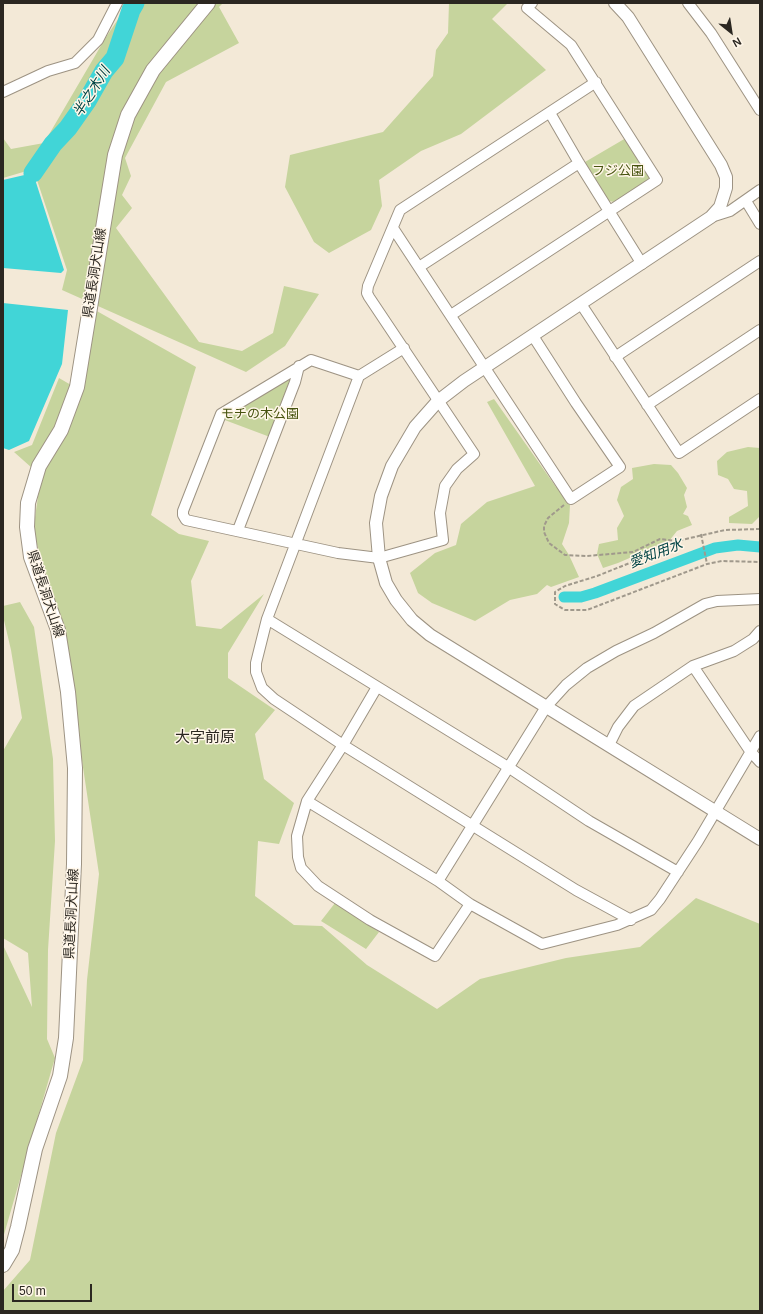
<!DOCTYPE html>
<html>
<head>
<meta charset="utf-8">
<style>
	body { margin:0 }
	#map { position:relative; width:763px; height:1314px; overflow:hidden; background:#f3e9d7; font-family:Helvetica,sans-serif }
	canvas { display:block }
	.frame { position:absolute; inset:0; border:4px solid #2b2721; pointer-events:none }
	.north { position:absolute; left:711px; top:12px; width:40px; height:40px; -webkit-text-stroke:3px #fff6e8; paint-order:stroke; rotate:150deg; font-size:11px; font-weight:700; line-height:16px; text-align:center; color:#2b2721 }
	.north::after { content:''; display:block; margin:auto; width:14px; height:18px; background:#2b2721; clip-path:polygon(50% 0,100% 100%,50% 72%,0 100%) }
	.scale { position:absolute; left:12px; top:1284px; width:80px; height:18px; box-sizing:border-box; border:2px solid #2b2721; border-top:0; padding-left:5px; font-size:12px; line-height:14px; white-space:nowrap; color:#2b2721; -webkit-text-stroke:3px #fff6e8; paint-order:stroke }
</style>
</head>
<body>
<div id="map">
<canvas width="763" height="1314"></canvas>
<div class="frame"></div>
<div class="north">N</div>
<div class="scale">50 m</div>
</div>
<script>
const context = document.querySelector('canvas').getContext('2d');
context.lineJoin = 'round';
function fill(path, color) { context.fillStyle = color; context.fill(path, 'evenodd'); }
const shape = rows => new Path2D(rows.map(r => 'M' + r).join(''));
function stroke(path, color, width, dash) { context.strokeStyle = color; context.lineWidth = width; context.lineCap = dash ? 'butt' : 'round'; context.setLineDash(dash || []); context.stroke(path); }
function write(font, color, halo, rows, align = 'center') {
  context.font = font + ' Helvetica,"Noto Sans JP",sans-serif'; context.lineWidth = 3; context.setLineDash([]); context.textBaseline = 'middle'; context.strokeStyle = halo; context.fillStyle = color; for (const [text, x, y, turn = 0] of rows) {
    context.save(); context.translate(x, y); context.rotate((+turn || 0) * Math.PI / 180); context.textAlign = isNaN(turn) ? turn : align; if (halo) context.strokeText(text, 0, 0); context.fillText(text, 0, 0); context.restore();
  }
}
fill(shape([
	[129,3,223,3,219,7,239,43,166,82,125,158,131,176,122,195,132,208,116,228,199,342,242,351,273,333,284,286,319,294,285,346,246,372,62,290,67,270,35,174,30,170,3,178,3,138,11,149,44,143,106,37],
	[449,3,508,3,492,19,546,70,461,134,421,151,379,180,382,206,371,230,329,253,314,242,285,187,290,155,383,132,433,76,436,50,448,33],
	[626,138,650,178,614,202,609,201,585,162],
	[95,310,196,367,151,515,179,534,209,541,191,581,196,626,221,629,264,594,228,653,228,678,275,710,255,734,264,779,294,803,279,844,258,841,255,896,294,925,322,926,367,965,437,1009,480,979,566,958,640,947,696,898,760,924,760,1311,3,1311,3,1291,30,1260,56,1133,83,1060,87,980,99,874,62,627,33,531,41,476,14,452,32,445,59,378,83,392],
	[292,373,270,437,222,419],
	[494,399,556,487,559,484,570,505,569,523,562,544,569,555,579,577,551,587,547,585,537,594,510,600,475,621,432,603,418,593,410,573,435,553,456,545,461,524,487,502,535,486,487,402],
	[748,447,760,448,760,516,752,524,729,523,729,517,748,506,747,491,734,489,728,479,718,475,717,461,727,452],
	[654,464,671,465,678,473,687,488,684,495,687,507,683,514,688,516,692,525,677,531,669,541,618,563,603,568,597,554,599,544,618,540,617,528,624,516,617,500,621,487,633,479,632,468],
	[20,602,34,627,53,759,55,841,48,950,47,1039,55,1058,3,1238,3,945,32,1007,28,953,3,938,3,751,22,718,11,650,3,616,3,606],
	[335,903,379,932,366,949,321,921]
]), '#c6d49d');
fill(shape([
	[33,173,64,270,61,273,3,268,3,180],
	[3,303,68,310,62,364,29,441,9,450,3,448]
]), '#41d5d7');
stroke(shape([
	[564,597,581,597,595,593,715,548,738,545,760,547]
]), '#41d5d7', 11);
stroke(shape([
	[33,173,53,144,68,128,87,101,104,71,115,58,131,10,135,3]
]), '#41d5d7', 19);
const minor = shape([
	[688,3,711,33,760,110],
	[3,92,48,71,75,63,98,40,117,3],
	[550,113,579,163,642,264],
	[746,201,760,224],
	[711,217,730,211,760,190],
	[393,228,571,499,620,467,576,403,533,336],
	[419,267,579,163],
	[581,304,679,453,760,399],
	[451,315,657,180,571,45,527,8,532,3],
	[404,348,359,376,267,619,256,663,256,672,262,688,274,699,343,745,576,890,631,920],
	[615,357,760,261],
	[359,376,311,360,221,414,183,511,183,515,186,520,338,553,379,558,443,540,440,513,445,486,457,469,474,454,369,297,367,293,368,286,400,210,596,82],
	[647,405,760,330],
	[238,530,295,382,299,366],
	[267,619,508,767,589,821,678,872],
	[693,666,750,751,760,762],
	[377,687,343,745,307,801,438,881,470,904,542,944,617,925,651,910,660,899,698,841,760,736],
	[609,745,618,727,634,706,693,666,734,651,753,639,760,631],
	[307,801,297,836,298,857,301,868,318,886,370,920,435,956,470,904],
	[438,881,546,707,566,685,587,668,616,651,654,633,705,604,717,601,760,599]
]);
const tertiary = shape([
	[615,3,628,17,721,165,726,177,726,188,720,207,711,217,464,381,438,401,415,427,392,466,381,496,376,523,379,558,386,583,396,600,412,620,430,635,760,839]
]);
const secondary = shape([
	[3,1265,12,1250,18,1227,35,1149,60,1076,66,1038,74,864,75,768,68,692,58,630,31,557,27,527,28,503,39,466,61,430,77,387,115,155,128,115,153,70,208,3]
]);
stroke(minor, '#9d9383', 12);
stroke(tertiary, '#9d9383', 14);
stroke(secondary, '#9d9383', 16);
stroke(shape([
	[564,505,548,518,544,526,544,532,549,543,565,555,587,556,633,552,660,539,676,541],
	[760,529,725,530,677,541,665,549,597,576,565,586,555,592,555,604,565,610,587,610,707,564,722,561,760,562],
	[701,534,707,564]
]), '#a0998c', 2, [4, 2]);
stroke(minor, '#fff', 10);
stroke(tertiary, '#fff', 12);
stroke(secondary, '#fff', 14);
write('13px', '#47530f', '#fff6e8', [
	["フジ公園",618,171],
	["モチの木公園",260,414]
]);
write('13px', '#2b2721', '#fff6e8', [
	["県道長洞犬山線",95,273,-81],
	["県道長洞犬山線",45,594,72],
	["県道長洞犬山線",72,914,-87]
]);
write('italic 14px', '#004344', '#fff6e8', [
	["半之木川",92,92,-58],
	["愛知用水",656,554,-21]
]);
write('15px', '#2b2721', '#fff6e8', [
	["大字前原",205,738]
]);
</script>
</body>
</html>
